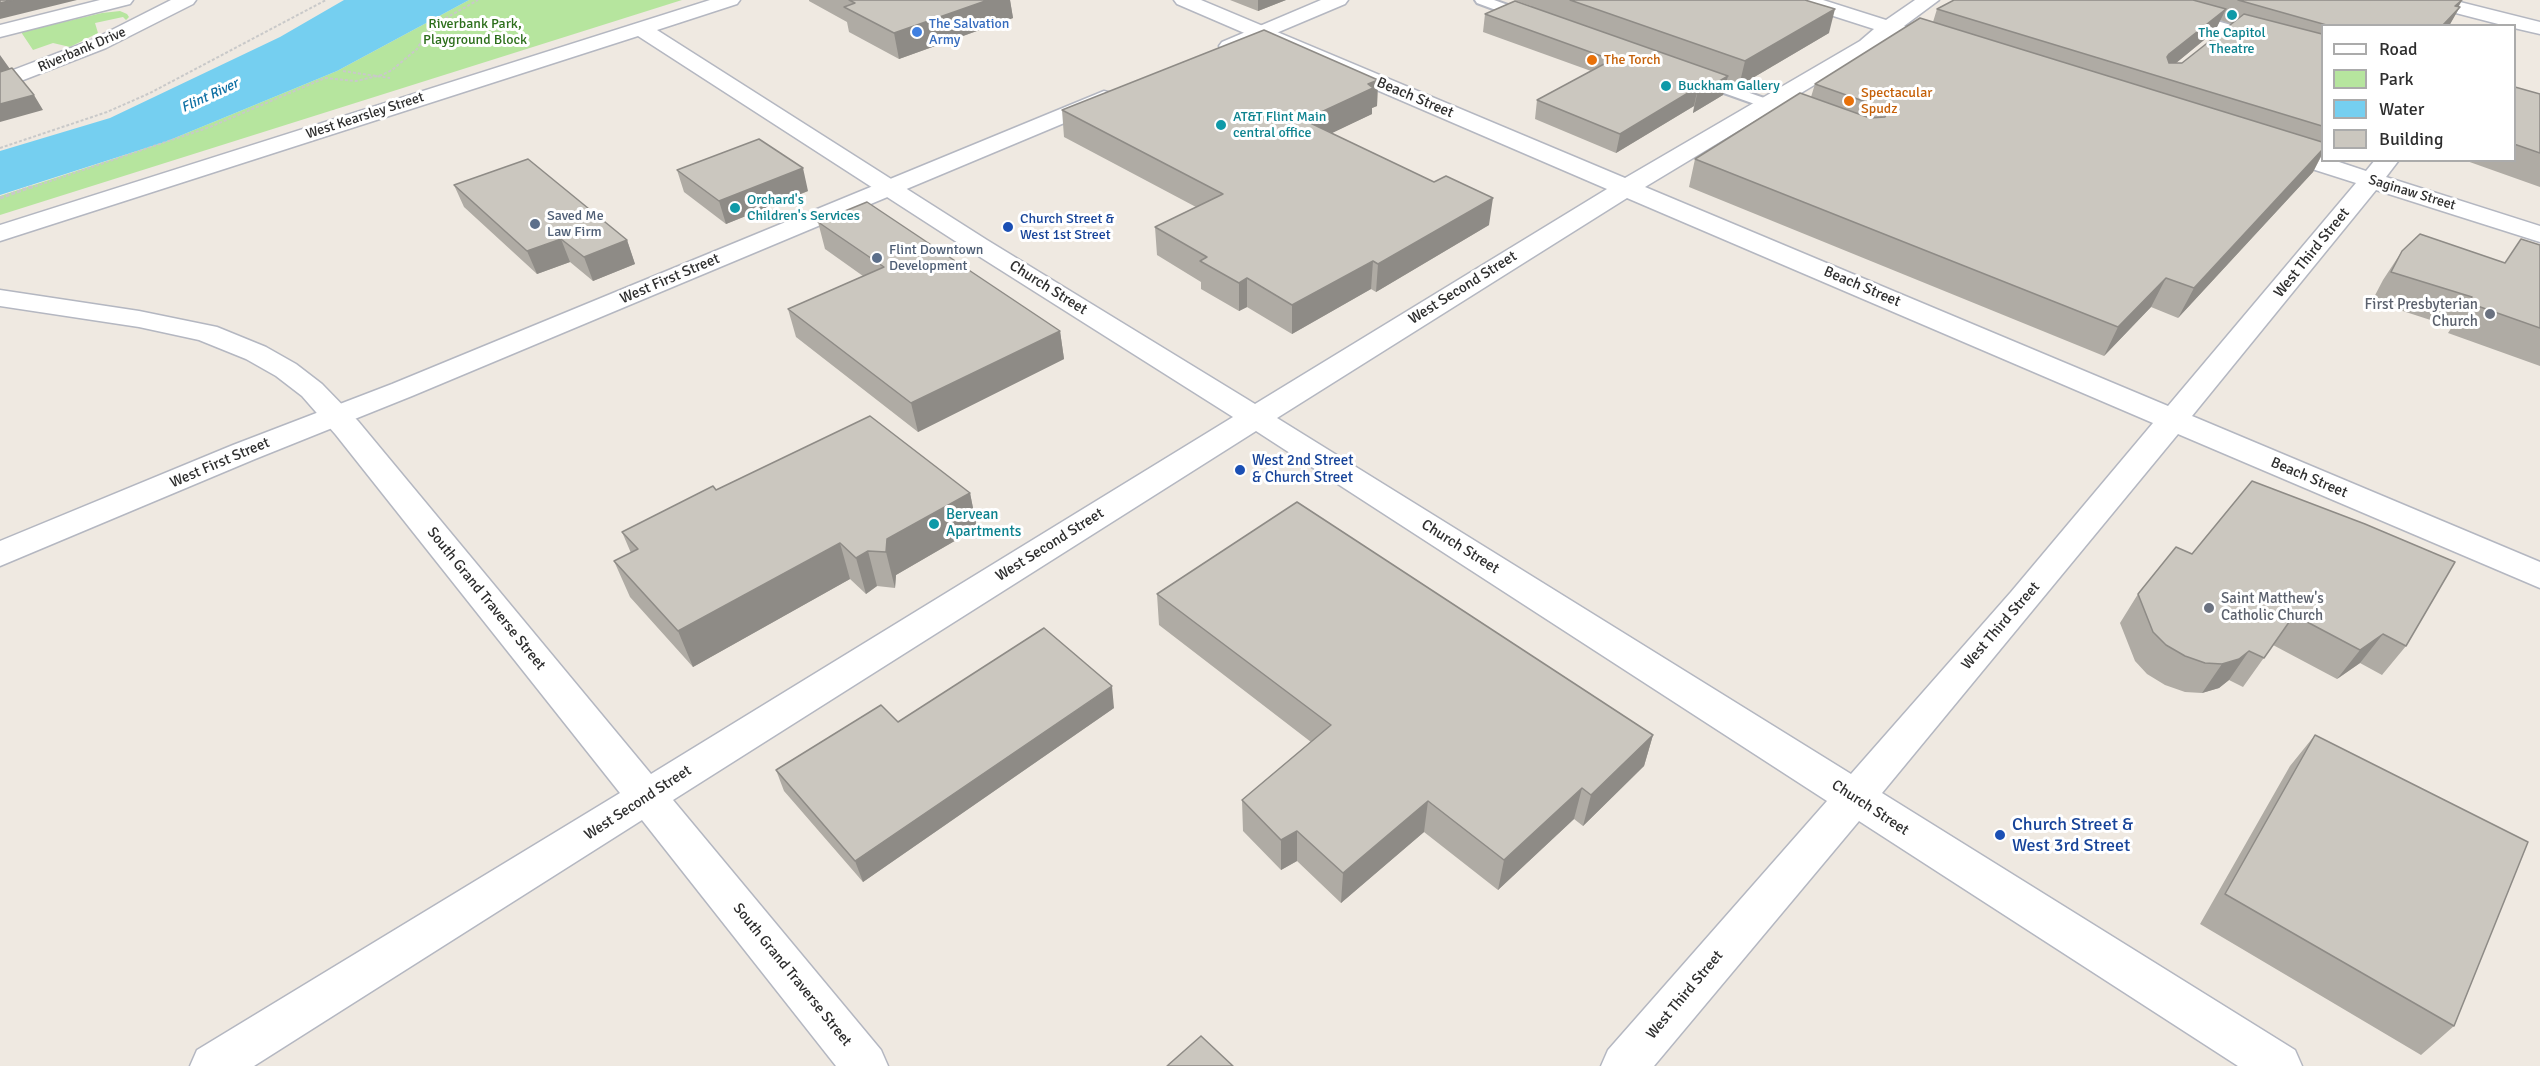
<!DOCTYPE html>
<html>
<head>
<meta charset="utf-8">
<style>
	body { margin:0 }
	#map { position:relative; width:2540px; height:1066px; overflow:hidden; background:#efe9e1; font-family:Signika,sans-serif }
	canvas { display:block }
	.legend { position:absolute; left:2321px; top:24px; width:195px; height:138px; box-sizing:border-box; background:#fff; border:2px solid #ababab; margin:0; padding:8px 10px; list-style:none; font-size:18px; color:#2e2e2e }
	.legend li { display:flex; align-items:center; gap:12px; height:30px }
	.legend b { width:30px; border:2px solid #ababab }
</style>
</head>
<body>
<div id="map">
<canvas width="2540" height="1066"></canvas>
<ul class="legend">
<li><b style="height:8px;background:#fff"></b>Road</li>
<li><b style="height:16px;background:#b6e59e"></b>Park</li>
<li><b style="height:16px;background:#75cff0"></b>Water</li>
<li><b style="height:16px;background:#cbc7bf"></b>Building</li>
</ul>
</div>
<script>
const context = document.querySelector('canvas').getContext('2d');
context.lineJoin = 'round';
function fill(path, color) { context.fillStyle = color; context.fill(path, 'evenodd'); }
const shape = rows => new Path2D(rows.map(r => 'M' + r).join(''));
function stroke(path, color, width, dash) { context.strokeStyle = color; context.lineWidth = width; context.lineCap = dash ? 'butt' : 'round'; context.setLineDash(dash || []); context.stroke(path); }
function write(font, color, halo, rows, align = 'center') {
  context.font = font + ' Signika,sans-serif'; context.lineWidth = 6; context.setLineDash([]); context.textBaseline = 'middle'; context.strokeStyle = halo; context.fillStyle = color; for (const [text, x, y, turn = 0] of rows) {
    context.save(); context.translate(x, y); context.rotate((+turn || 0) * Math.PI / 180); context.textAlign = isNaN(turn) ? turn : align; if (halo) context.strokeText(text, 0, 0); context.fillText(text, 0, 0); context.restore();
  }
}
fill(shape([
	[469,0,682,0,0,215,0,196,165,142,337,71],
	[120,11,127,14,129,17,126,20,123,17,95,23,98,33,70,47,53,43,33,50,21,32,102,13]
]), '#b6e59e');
fill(shape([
	[344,0,469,0,337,71,165,142,0,195,0,151,110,118,280,37]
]), '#75cff0');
const lane = shape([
	[1475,0,1494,0,1533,14,1535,17,1533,20,1523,20,1477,3,1475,0],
	[2188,13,2260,33,2262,36,2255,40,2183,20,2181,17,2188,13],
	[1698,75,1790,107,1793,110,1785,115,1780,113,1693,82,1691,79,1693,76,1698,75]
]);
const street = shape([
	[100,0,133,0,130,4,0,37,0,25,100,0],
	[171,0,196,0,193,4,106,48,0,89,0,75,92,40,171,0],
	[1321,0,1348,0,1345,4,1236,50,1229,52,1222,50,1219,46,1222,42,1321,0],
	[1104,91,1112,93,1115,98,1112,103,412,396,255,459,0,566,0,541,233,445,392,384,1104,91]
]);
const secondary = shape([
	[710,0,740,0,737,4,657,30,987,240,1255,404,1607,189,1177,4,1174,0,1201,0,1625,178,1860,41,1874,29,1796,4,1793,0,1823,0,1886,20,1915,0,1939,0,1904,26,1914,29,1917,33,1914,37,1907,39,1892,35,1874,49,1645,187,2168,406,2356,183,2265,154,2261,149,2265,144,2273,142,2281,144,2322,157,2322,160,2333,160,2366,171,2375,160,2399,160,2386,177,2540,226,2540,242,2376,190,2192,416,2540,562,2540,588,2178,434,1882,793,2295,1050,2302,1066,2238,1066,1859,821,1654,1066,1601,1066,1608,1050,1827,801,1256,431,673,800,881,1050,888,1066,836,1066,642,820,254,1066,190,1066,197,1050,620,793,336,435,302,396,276,376,246,359,199,340,139,327,0,306,0,290,139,311,217,327,266,347,296,364,322,384,358,421,651,774,1233,417,969,250,638,36,0,241,0,225,710,0],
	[1627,198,2153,423,2011,592,1851,774,1277,418,1627,198],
	[2418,0,2452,0,2540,22,2540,34,2514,28,2514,26,2506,26,2421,4,2418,0]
]);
stroke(lane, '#b4b7c1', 4);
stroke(street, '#b4b7c1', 3);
stroke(secondary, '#b4b7c1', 3);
stroke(shape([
	[343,71,390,78],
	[0,148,107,112,150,93,326,0],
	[30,188,210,127,325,78,356,81,382,75,392,70,417,49,430,27,478,0]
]), '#c9c9c9', 2, [3, 2]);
stroke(shape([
	[0,198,34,186]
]), '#c9c9c9', 3, [4, 2]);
fill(lane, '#fff');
fill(street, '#fff');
fill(secondary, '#fff');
fill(shape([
	[809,0,1010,0,1013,18,899,59,849,32,847,22,809,1],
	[1230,0,1286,0,1258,11],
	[1514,0,1805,0,1829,33,1739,86,1727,81,1723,95,1693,113,1694,106,1616,153,1535,119,1537,100,1591,71,1483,32,1485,14,1531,6],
	[1954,0,2462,0,2449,26,2322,26,2322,155,2313,172,2178,318,2151,307,2104,356,1689,187,1695,159,1811,97,1815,84,1933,22,1937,9],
	[2220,20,2232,24,2182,63,2176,63,2215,31],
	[1378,80,1377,106,1372,108,1372,114,1331,133,1489,225,1376,292,1371,289,1292,334,1247,307,1239,311,1201,289,1201,282,1157,255,1155,227,1196,207,1064,137,1062,110],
	[2514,88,2540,94,2540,187,2464,160,2514,160],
	[677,170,808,191,726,224,684,192],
	[454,185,627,240,635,264,593,281,570,262,537,274,464,207],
	[818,222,1060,331,1064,359,918,432,796,337,788,309,863,276,825,249],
	[2540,245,2540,366,2448,333,2452,327,2372,301,2383,280,2402,251,2505,263],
	[2252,481,2406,646,2382,675,2360,663,2337,679,2273,645,2243,687,2229,680,2219,688,2202,693,2185,692,2165,685,2147,674,2135,661,2120,623,2138,594,2192,554],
	[716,490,970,493,977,528,896,575,895,588,877,586,866,594,850,579,693,667,630,597,614,561,631,553,622,532],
	[1157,594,1653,735,1644,766,1583,826,1574,819,1498,890,1424,832,1341,903,1297,861,1281,870,1243,831,1242,800,1311,742,1159,625],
	[1114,708,863,882,784,791,776,770],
	[2315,735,2454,1026,2421,1055,2200,924,2290,766]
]), '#afaba4');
fill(shape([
	[13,0,77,0,0,19,0,3],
	[983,0,1010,0,1013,18,899,59,894,33],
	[1258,0,1286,0,1258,11],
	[2462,0,2454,14,2460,7,2449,26,2442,26,2455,6],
	[1835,9,1829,33,1739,86,1745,61],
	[2226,9,2215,31,2159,77,2167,57,2169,54],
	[0,55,10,69,0,73],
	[1728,76,1723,95,1693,113,1697,94],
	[1378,80,1377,106,1372,108,1372,114,1303,147,1304,120,1368,84],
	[1698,87,1694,106,1616,153,1620,134],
	[34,95,43,110,0,122,0,104],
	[2322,150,2322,154,2313,172,2178,318,2194,288],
	[803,168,808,191,726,224,719,201],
	[1493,198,1489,225,1376,292,1378,264],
	[561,239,570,262,537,274,527,251],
	[627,240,635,264,593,281,584,257],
	[1373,261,1371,289,1292,334,1292,305],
	[1247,278,1247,307,1239,311,1239,283],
	[2166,278,2151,307,2104,356,2118,327],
	[1060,331,1064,359,918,432,911,403],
	[970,493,977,528,896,575,895,588,886,552,887,539],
	[840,543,850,579,693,667,678,631],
	[868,551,877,586,866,594,856,558],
	[2383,634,2360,663,2337,679,2360,650],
	[2249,651,2229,680,2219,688,2202,693,2222,664],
	[1112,686,1114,708,863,882,855,861],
	[1653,735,1644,766,1583,826,1591,795],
	[1582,788,1574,819,1498,890,1504,860],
	[1428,801,1424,832,1341,903,1343,873],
	[1297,831,1297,861,1281,870,1281,840]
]), '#8e8b86');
const building = shape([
	[0,0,13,0,0,3,0,0],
	[849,0,988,0,894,33,844,7,855,3,849,0],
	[1570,0,1805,0,1835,9,1745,61,1570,0],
	[1954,0,2193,0,2226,9,2169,54,2167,57,2169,63,2182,63,2244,14,2322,34,2322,126,1937,9,1954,0],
	[2238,0,2462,0,2455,6,2460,7,2442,26,2330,26,2238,0],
	[1515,1,1728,76,1697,94,1698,87,1620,134,1537,100,1617,57,1604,57,1485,14,1515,1],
	[1920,18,2322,142,2322,150,2194,288,2166,278,2118,327,1695,159,1800,93,1870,118,1885,117,1887,112,1883,108,1815,84,1920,18],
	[1264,30,1378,80,1368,84,1373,88,1304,120,1434,182,1446,176,1493,198,1378,264,1373,261,1292,305,1247,278,1239,283,1200,261,1207,257,1155,227,1223,194,1062,110,1264,30],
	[12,68,34,95,0,104,0,72,12,68],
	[2515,87,2540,94,2540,153,2514,144,2515,87],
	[759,139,803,168,719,201,677,170,759,139],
	[528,159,627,240,584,257,561,239,527,251,454,185,528,159],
	[867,202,1060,331,911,403,788,309,884,267,818,222,867,202],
	[2420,234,2505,263,2521,239,2540,245,2540,328,2469,303,2472,297,2391,272,2402,251,2420,234],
	[870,416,970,493,887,539,886,552,868,551,856,558,840,543,678,631,614,561,638,549,622,532,713,486,716,490,870,416],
	[2252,481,2365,524,2455,562,2406,646,2383,634,2360,650,2294,615,2264,658,2249,651,2239,659,2222,664,2205,663,2185,656,2166,645,2153,632,2138,594,2176,547,2192,554,2252,481],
	[1297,502,1653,735,1591,795,1582,788,1504,860,1428,801,1343,873,1297,831,1281,840,1242,800,1331,725,1157,594,1297,502],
	[1044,628,1112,686,855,861,776,770,881,705,898,722,1044,628],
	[2315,735,2528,842,2454,1026,2225,894,2315,735],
	[1201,1036,1233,1066,1167,1066,1201,1036]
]);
fill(building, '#cbc7bf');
stroke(building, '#8e8b86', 1.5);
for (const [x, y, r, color] of [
	[2232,15,6,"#0f9aa8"],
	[917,32,6,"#3f7fe0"],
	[1592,60,6,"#e8710a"],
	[1666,86,6,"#0f9aa8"],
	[1849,101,6,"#e8710a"],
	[1221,125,6,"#0f9aa8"],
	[735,208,6,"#0f9aa8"],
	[535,224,6,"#5c6f8a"],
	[1008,227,6,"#1a4fb4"],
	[877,258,6,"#5c6f8a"],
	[2490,314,6,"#6b7280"],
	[1240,470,6,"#1a4fb4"],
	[934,524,6,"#0f9aa8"],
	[2209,608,6,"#6b7280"],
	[2000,835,6,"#1a4fb4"]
]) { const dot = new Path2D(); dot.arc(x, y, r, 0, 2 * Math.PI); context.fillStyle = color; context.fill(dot); stroke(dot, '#fff', 2); }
write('14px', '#2c6e1b', '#fff', [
	["Riverbank Park,",475,24],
	["Playground Block",475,40]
]);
write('14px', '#366cbe', '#fff', [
	["The Salvation",929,24],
	["Army",929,40]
], 'left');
write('14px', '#0d838f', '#fff', [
	["The Capitol",2232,33,"center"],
	["Theatre",2232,49,"center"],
	["Buckham Gallery",1678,86],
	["AT&T Flint Main",1233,117],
	["central office",1233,133],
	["Orchard's",747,200],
	["Children's Services",747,216]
], 'left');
write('14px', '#2e2e2e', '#fff', [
	["Riverbank Drive",82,50,-23],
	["West Kearsley Street",365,116,-18],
	["Saginaw Street",2412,193,17]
]);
write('14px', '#c56008', '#fff', [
	["The Torch",1604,60],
	["Spectacular",1861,93],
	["Spudz",1861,109]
], 'left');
write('italic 14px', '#0d6fa3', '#fff', [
	["Flint River",210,96,-25]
]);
write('14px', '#4e5e75', '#fff', [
	["Saved Me",547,216],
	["Law Firm",547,232],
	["Flint Downtown",889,250],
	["Development",889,266]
], 'left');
write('14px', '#164399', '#fff', [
	["Church Street &",1020,219],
	["West 1st Street",1020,235]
], 'left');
write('15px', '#2e2e2e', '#fff', [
	["Beach Street",1415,98,23],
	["West Third Street",2312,253,-51],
	["West First Street",670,279,-23],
	["Beach Street",1862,287,23],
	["Church Street",1048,288,32],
	["West Second Street",1463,288,-32],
	["West First Street",220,463,-23],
	["Beach Street",2309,478,23],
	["West Second Street",1050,545,-32],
	["Church Street",1460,547,32],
	["South Grand Traverse Street",486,599,51],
	["West Third Street",2001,626,-49],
	["West Second Street",638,803,-33],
	["Church Street",1870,808,33],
	["South Grand Traverse Street",792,975,51],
	["West Third Street",1685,995,-50]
]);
write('15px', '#5b616d', '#fff', [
	["First Presbyterian",2478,305],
	["Church",2478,322],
	["Saint Matthew's",2221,599,"left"],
	["Catholic Church",2221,616,"left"]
], 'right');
write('15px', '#164399', '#fff', [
	["West 2nd Street",1252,461],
	["& Church Street",1252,478]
], 'left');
write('15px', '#0d838f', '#fff', [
	["Bervean",946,515],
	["Apartments",946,532]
], 'left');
write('18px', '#164399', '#fff', [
	["Church Street &",2012,825],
	["West 3rd Street",2012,846]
], 'left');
</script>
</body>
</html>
